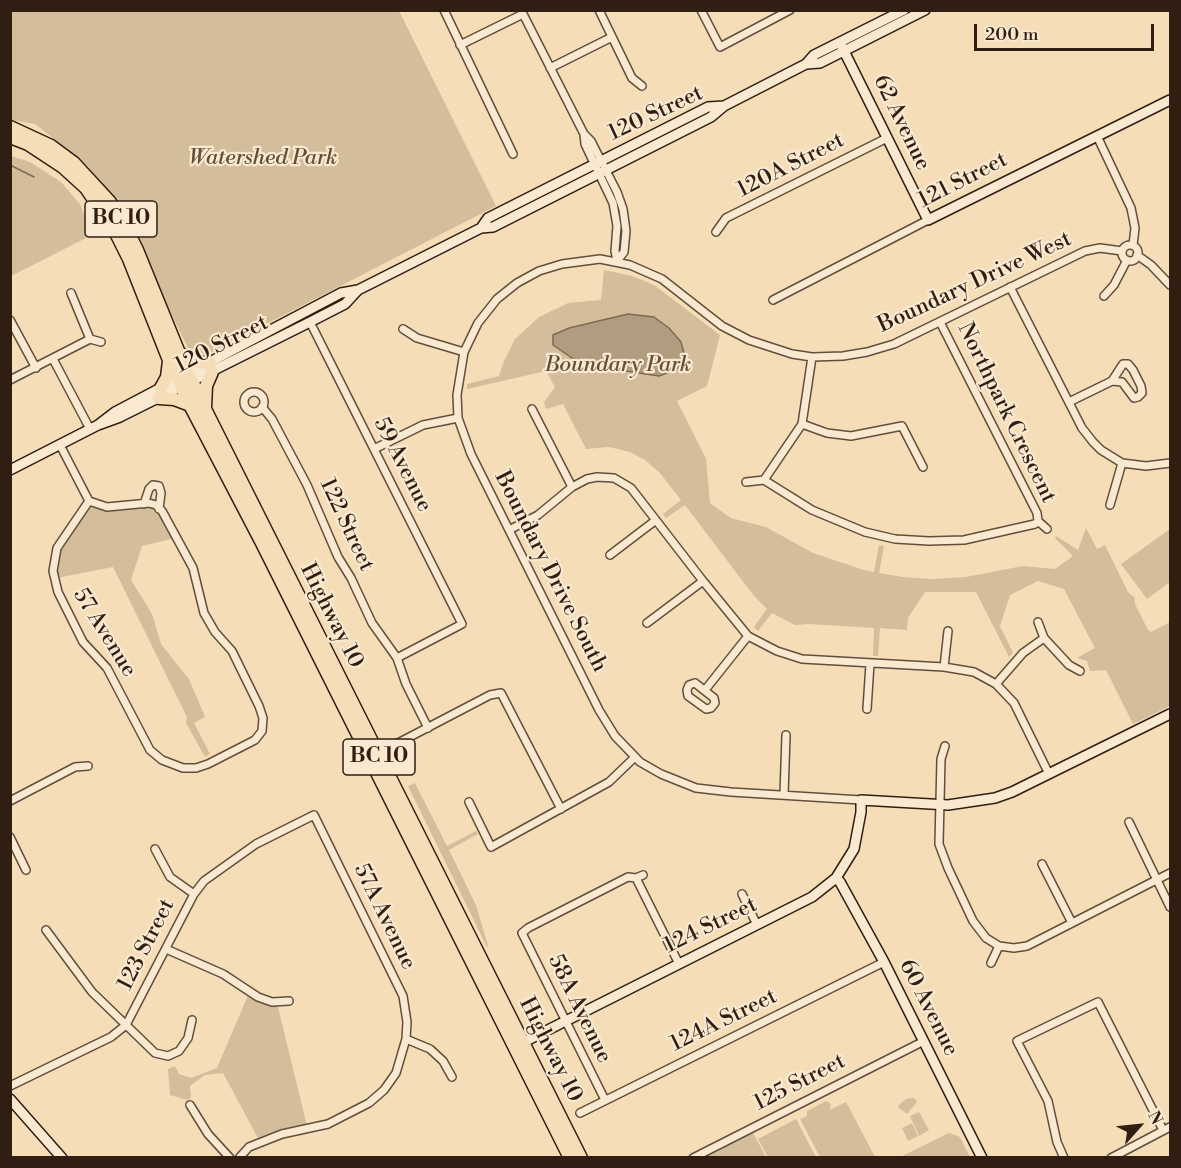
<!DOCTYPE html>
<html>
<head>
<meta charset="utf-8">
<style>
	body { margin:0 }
	#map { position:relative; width:1181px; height:1168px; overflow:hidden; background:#f5ddb7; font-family:"Libre Bodoni",serif }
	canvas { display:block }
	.frame { position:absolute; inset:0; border:12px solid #311e13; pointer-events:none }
	.north { position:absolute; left:1109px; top:1096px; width:60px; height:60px; -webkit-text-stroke:4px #f8e9d0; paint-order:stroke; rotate:63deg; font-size:16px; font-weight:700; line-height:24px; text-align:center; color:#311e13 }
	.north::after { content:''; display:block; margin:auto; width:21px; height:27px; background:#311e13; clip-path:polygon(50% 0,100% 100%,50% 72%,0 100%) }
	.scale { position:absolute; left:974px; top:24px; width:180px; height:27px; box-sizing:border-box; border:3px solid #311e13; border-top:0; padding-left:8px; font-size:18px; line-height:21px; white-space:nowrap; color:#311e13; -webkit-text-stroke:4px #f8e9d0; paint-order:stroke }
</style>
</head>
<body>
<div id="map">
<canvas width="1181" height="1168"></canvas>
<div class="frame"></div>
<div class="north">N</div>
<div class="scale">200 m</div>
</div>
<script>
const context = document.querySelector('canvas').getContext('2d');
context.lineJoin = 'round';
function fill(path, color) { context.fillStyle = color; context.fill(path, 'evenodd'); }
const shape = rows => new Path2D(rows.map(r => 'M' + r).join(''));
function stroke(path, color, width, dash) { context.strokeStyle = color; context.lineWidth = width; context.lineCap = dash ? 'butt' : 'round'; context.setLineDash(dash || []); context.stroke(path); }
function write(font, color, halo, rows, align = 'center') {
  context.font = font + ' "Libre Bodoni",serif'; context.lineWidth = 4.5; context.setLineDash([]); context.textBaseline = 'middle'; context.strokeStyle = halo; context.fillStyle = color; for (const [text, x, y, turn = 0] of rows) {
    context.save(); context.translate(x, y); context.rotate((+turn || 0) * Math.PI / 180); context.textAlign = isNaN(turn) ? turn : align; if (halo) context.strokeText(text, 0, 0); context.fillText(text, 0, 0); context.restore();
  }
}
fill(shape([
	[10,11,399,11,496,206,202,357,200,353,196,351,191,354,112,194,84,162,35,124,11,120],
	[11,156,30,162,61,182,80,204,92,235,11,276],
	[604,270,632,276,654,285,720,335,707,386,677,401,706,459,710,503,731,518,766,527,813,553,864,570,874,572,879,545,884,546,879,573,903,577,932,579,966,577,1023,566,1055,569,1073,556,1055,538,1056,536,1078,550,1086,528,1097,549,1105,545,1128,592,1135,598,1135,604,1148,630,1151,632,1170,622,1170,706,1133,724,1106,670,1090,671,1087,661,1077,658,1095,648,1064,589,1038,581,1010,595,1000,626,1013,653,1009,657,976,592,925,592,908,618,907,630,880,628,878,656,873,656,874,628,808,624,795,625,772,613,758,631,754,627,767,609,754,596,685,505,666,518,663,514,681,500,660,473,645,460,630,452,609,447,586,449,563,404,546,409,544,402,555,387,546,371,467,389,467,384,499,376,504,361,515,339,539,317,568,303,601,300],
	[89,503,148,505,160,513,175,538,142,546,131,580,152,614,161,644,189,679,205,717,194,723,210,754,205,757,186,723,187,717,113,567,57,578,56,572,60,547],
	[1170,529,1170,582,1147,599,1121,564],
	[415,783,447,846,476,831,478,834,449,850,476,905,488,946,487,947,408,786],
	[249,993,277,1003,307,1126,259,1140,223,1073,205,1075,190,1086,191,1098,187,1100,170,1095,168,1069,175,1066,179,1074,191,1078,217,1068],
	[914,1098,917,1102,907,1114,899,1108,898,1106,906,1099],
	[826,1101,831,1104,830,1110,846,1102,875,1157,820,1157,800,1119,807,1116,807,1111],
	[919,1112,929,1130,919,1136,910,1116],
	[796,1119,816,1157,768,1157,758,1139],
	[912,1123,918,1136,908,1141,902,1128],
	[752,1131,766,1157,704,1158,703,1155],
	[949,1133,960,1137,970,1157,900,1157]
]), '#d4bd9b');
const water = shape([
	[628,314,654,317,669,328,681,342,685,357,677,369,659,376,593,366,572,358,553,345,553,335,569,328,628,314]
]);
fill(water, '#b29c7f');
stroke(water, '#7e6a54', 1.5);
stroke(shape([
	[10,165,34,177]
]), '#7e6a54', 1.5);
const street = shape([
	[444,10,513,154],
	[521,10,584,134,591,141,617,192,623,209,626,231,624,252,617,261],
	[599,10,632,78,642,86],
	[701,10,720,47,790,10],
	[460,45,523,14],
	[550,68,612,37],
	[584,134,585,144,613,203,617,226,615,251,617,261],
	[1097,136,1131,208,1135,228,1133,245],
	[716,232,726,218,887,138],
	'1122 253a8 8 0 1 1 16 0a8 8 0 1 1-16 0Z',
	[1137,255,1151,265,1170,285],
	[1010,287,1082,428,1093,442,1101,450,1122,463,1146,466,1170,463],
	[1104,296,1114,285,1127,260],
	[773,300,928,220],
	[10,320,36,368],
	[310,322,462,624,397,658],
	[403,329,417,338,464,352],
	[90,339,101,342],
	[812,357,802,424,764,480,812,510,865,532,895,539,929,541,964,540,1035,524,1038,521,1037,513,940,322],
	[53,359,90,429],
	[10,380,90,339,71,293],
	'244 402a10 10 0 1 1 20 0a10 10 0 1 1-20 0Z',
	[1069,402,1112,381,1123,364,1128,364,1133,370,1141,386,1142,393,1138,397,1134,398,1122,382,1112,381],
	[262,407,272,419,307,485,338,557,351,578,372,623,397,658,406,684,428,728],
	[532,409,572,487],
	[802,424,827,433,851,436,902,426,923,467],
	[60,445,89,501,107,507,149,503,156,505,162,511,193,568,204,613,215,632,232,651,259,706,263,718,262,731,255,740,208,764,196,768,183,768,162,760,150,750,107,668,83,642,58,592,53,571,57,548,89,501],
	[374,449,423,425,458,418],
	[746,482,764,480],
	[144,504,149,489,153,485,159,486,161,493,159,509],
	[1110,505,1122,463],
	[1038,521,1047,529],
	[509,530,538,515,572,487,587,479,597,477,614,478,631,488,703,581,748,636,777,651,802,659,944,667,974,672,996,684,1014,703,1049,774],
	[610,555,656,520],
	[1038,622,1044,638,1069,665,1080,671],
	[647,623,703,581],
	[944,667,948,631],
	[695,683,714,698,715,703,711,708,706,709,688,696,687,690,689,685,695,683],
	[996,684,1023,653,1044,638],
	[705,690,748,636],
	[867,709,870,664],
	[945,746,941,759,939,844,948,868,973,921,986,938,999,946,1014,948,1027,946,1170,873],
	[377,754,490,695,501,693,561,809],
	[784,795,786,735],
	[861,800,731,792,696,788,661,774,640,762,615,736,599,710,471,454,458,418,457,395,464,352,478,323,497,299,517,283,539,271,562,264,600,259,630,265,662,279,722,326,749,340,792,354,812,357,843,356,867,352,894,344,1085,251,1100,248,1122,251],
	[10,801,75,767,88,766],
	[469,802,491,847,609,782,635,757],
	[1129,822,1170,907],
	[10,837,26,870],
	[155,849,170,877,194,894],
	[1042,864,1072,923],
	[636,878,679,964],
	[742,894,757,925],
	[46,930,92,992,155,1053,168,1056,179,1051,188,1038,192,1020],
	[166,949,223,974,258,997,272,1002,289,1001],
	[991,963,999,946],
	[406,1039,430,1049,443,1061,452,1077],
	[10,1086,111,1037,126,1025,194,894,204,881,256,844,314,815,403,996,407,1022,406,1039,396,1073,384,1090,369,1103,328,1124,282,1134,249,1147,239,1158],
	[605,1100,522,933,528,928,628,877,636,878,643,875],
	[190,1105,208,1134,230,1158],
	[580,1113,884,962],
	[693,1158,924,1041],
	[1064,1158,1057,1142,1048,1101,1017,1041,1098,1002,1163,1130],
	[1111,1158,1170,1127]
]);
const secondary = shape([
	[840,43,928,220,1170,100],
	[806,64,814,55,904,10],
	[481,228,488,218,708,107,724,106],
	[98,425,115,412,341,293,358,290,481,228,493,227,711,117,724,106,806,64,820,63,925,10],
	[10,470,98,425,120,417,310,322,345,304,358,290],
	[836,878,840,882,884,962,982,1158],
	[524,1042,812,897,836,878,854,849,861,812,861,800,948,805,995,798,1012,792,1170,714],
	[10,1099,62,1158]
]);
const highway = shape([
	[10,127,51,146,74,163,109,201,122,220,137,250,179,353,205,409,581,1158],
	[10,137,28,144,63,167,86,188,114,229,129,259,169,360,190,405,262,543,570,1158],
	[179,353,194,362,210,363],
	[161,388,167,377,169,361],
	[159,398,174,399,190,405],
	[205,408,206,386,212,372]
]);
stroke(street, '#624e3c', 10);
stroke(secondary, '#311e13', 12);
stroke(highway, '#311e13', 15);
stroke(street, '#f8e9d0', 7);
stroke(secondary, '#f8e9d0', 9);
stroke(highway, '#f5ddb7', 12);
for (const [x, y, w] of [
	[121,219,72],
	[379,757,72]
]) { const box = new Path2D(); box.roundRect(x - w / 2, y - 18, w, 36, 4.5); context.fillStyle = '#f8e9d0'; context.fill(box); stroke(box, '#311e13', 1.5); }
write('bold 21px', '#311e13', null, [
	["BC 10",121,219],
	["BC 10",379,757]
]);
write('22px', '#311e13', '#f8e9d0', [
	["120 Street",656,114,-25],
	["62 Avenue",901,123,64],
	["120A Street",791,166,-27],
	["121 Street",963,181,-27],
	["Boundary Drive West",975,283,-25],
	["120 Street",222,345,-27],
	["Northpark Crescent",1006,413,64],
	["59 Avenue",402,465,63],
	["122 Street",346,525,65],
	["Boundary Drive South",550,572,63],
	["Highway 10",331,616,63],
	["57 Avenue",104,633,58],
	["57A Avenue",384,917,64],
	["124 Street",711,926,-26],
	["123 Street",147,945,-63],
	["60 Avenue",928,1008,63],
	["58A Avenue",579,1009,64],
	["124A Street",724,1021,-26],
	["Highway 10",550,1050,63],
	["125 Street",800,1083,-27]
]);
write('italic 22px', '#624e3c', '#f8e9d0', [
	["Watershed Park",263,159],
	["Boundary Park",618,366]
]);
</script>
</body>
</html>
